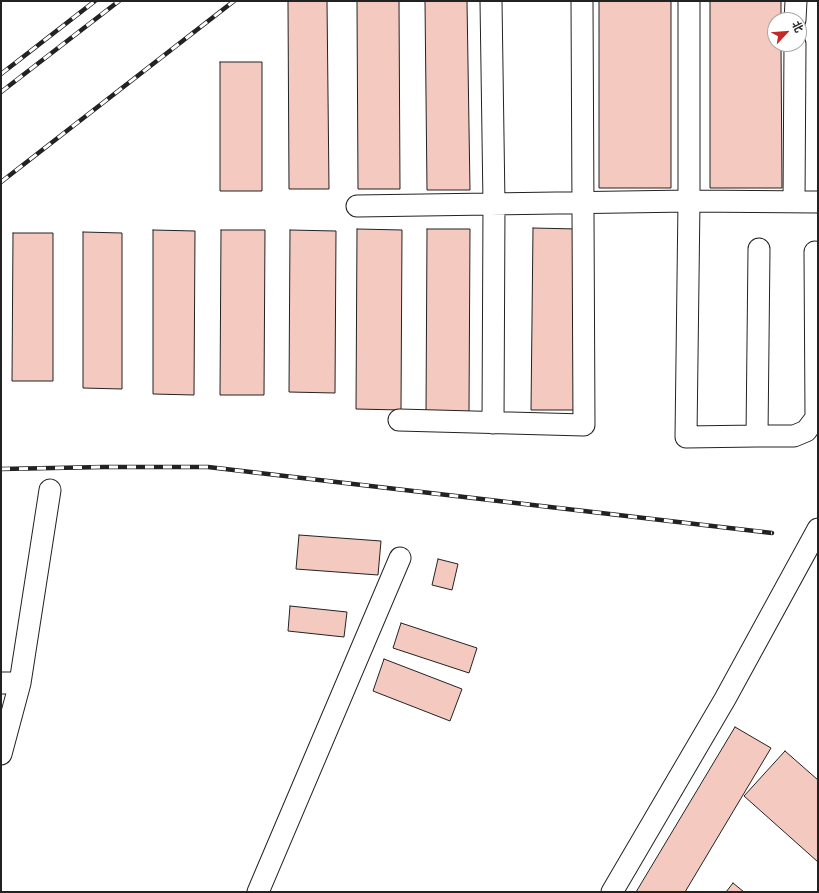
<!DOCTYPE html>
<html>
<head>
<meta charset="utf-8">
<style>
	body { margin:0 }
	#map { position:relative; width:819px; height:893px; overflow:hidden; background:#fff; font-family:Karla,"Noto Sans SC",sans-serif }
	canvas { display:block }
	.frame { position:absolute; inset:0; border:2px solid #222; pointer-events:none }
	.north { position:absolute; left:767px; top:12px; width:40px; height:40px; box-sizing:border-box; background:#fff; border:1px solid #a7a7a7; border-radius:50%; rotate:64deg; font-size:11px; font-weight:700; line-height:16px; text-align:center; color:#222 }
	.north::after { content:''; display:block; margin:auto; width:14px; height:18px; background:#c62828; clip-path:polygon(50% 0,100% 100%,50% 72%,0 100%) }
</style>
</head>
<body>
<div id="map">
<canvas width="819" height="893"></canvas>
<div class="frame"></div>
<div class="north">北</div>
</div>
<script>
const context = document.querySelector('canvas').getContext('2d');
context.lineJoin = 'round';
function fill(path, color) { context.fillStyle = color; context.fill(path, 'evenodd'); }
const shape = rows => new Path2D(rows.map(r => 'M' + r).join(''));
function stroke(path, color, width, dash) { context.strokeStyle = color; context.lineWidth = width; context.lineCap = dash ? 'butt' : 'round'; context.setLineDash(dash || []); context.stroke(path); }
const building = shape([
	[288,1,327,1,329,189,289,189,288,1],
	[357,1,399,1,400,189,358,189,357,1],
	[425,1,467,1,470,190,427,190,425,1],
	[599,1,671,1,671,188,599,188,599,1],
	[710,1,781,1,781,20,775,20,775,44,781,44,782,188,710,188,710,1],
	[220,62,262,62,262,191,220,191,220,62],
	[533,228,577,229,576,410,531,410,533,228],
	[357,229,402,230,401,410,356,409,357,229],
	[427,229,470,229,469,412,426,412,427,229],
	[153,230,195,231,194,395,153,394,153,230],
	[221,230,265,230,264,395,220,395,221,230],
	[290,230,336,231,335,393,289,392,290,230],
	[83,232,122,233,122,389,83,388,83,232],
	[13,233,53,233,53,381,12,381,13,233],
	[299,535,381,541,378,575,296,569,299,535],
	[438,559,458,564,452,590,432,585,438,559],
	[290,606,347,612,344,637,288,631,290,606],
	[401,623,477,648,469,673,393,648,401,623],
	[384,659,462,689,450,721,373,691,384,659],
	[735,727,771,748,685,892,636,892,735,727],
	[785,751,818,780,818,862,744,796,785,751],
	[733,883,744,892,726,892,733,883]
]);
fill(building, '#f3c9c0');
stroke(building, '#222', 1);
const minor = shape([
	[491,1,494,204,493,423],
	[689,1,689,201,686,437,757,436,759,249],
	[795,20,796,1],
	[794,202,795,44],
	[357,206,689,201,818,202],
	[399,420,584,425,582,1],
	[757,436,794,436,806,431,816,418,815,252],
	[1,683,20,683],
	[1,754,20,683,50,490],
	[258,892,400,558],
	[612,892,725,699,818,529]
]);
stroke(minor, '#222', 23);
stroke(minor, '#fff', 21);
const rail = shape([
	[1,74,95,1],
	[1,92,119,1],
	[1,182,234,1],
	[1,469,104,467,208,467,772,533]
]);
stroke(rail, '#222', 4.5);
stroke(rail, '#fff', 3, [9]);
</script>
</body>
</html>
